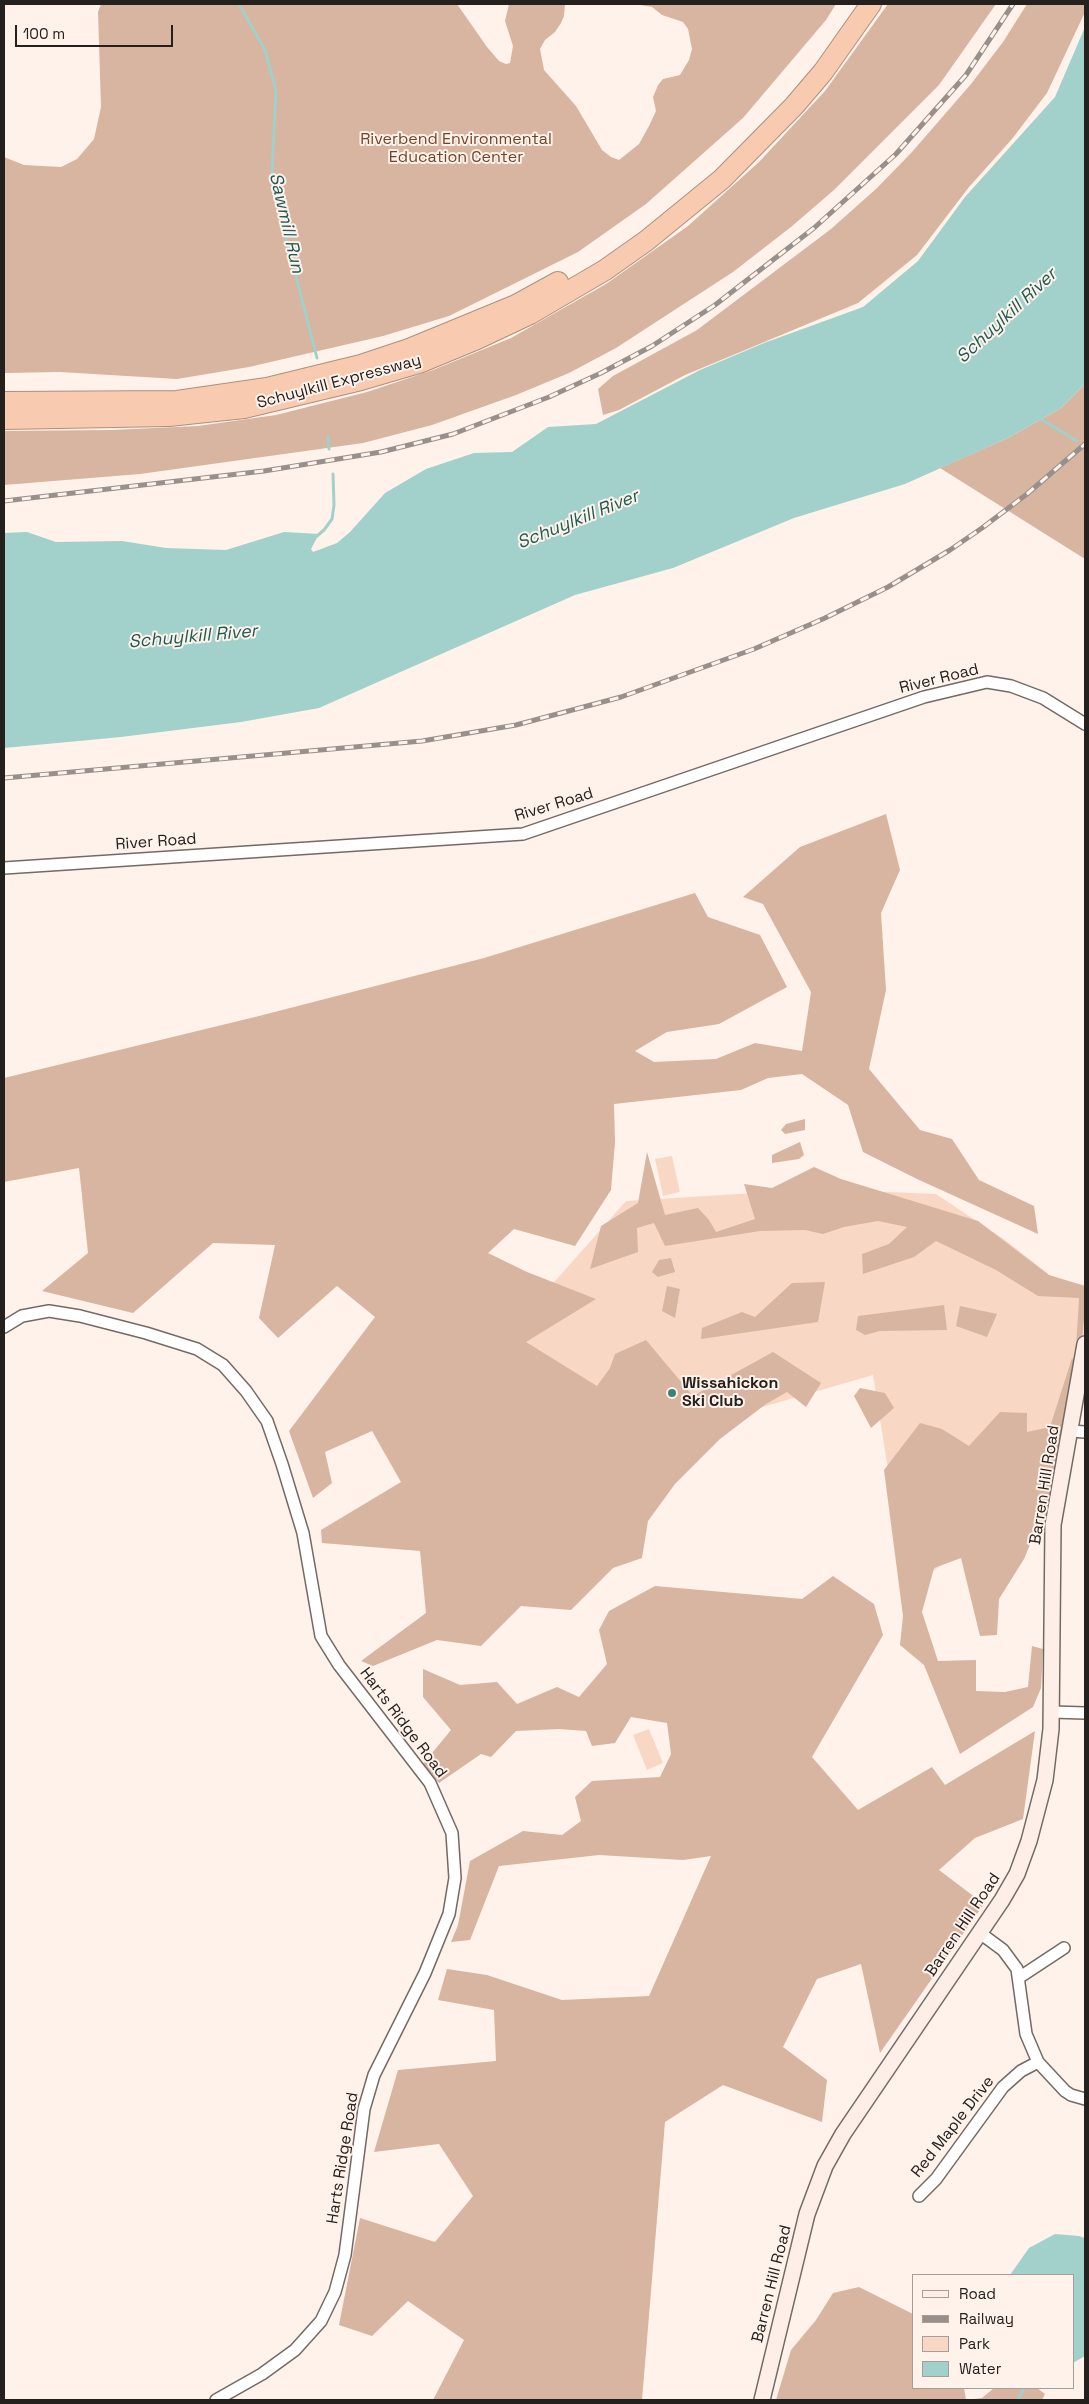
<!DOCTYPE html>
<html>
<head>
<meta charset="utf-8">
<style>
	body { margin:0 }
	#map { position:relative; width:1089px; height:2404px; overflow:hidden; background:#fef2eb; font-family:"Space Grotesk",sans-serif }
	canvas { display:block }
	.frame { position:absolute; inset:0; border:5px solid #24201d; pointer-events:none }
	.legend { position:absolute; left:912px; top:2274px; width:162px; height:115px; box-sizing:border-box; background:#fef2eb; border:1px solid #a79e99; margin:0; padding:6px 9px; list-style:none; font-size:15px; color:#24201d }
	.legend li { display:flex; align-items:center; gap:10px; height:25px }
	.legend b { width:25px; border:1px solid #a79e99 }
	.scale { position:absolute; left:15px; top:25px; width:158px; height:22px; box-sizing:border-box; border:2px solid #24201d; border-top:0; padding-left:6px; font-size:15px; line-height:18px; white-space:nowrap; color:#24201d; -webkit-text-stroke:4px #fef2eb; paint-order:stroke }
</style>
</head>
<body>
<div id="map">
<canvas width="1089" height="2404"></canvas>
<div class="frame"></div>
<ul class="legend">
<li><b style="height:6px;background:#fdefe7"></b>Road</li>
<li><b style="height:6px;background:#99908b"></b>Railway</li>
<li><b style="height:14px;background:#f8d8c5"></b>Park</li>
<li><b style="height:14px;background:#a2d0ca"></b>Water</li>
</ul>
<div class="scale">100 m</div>
</div>
<script>
const context = document.querySelector('canvas').getContext('2d');
context.lineJoin = 'round';
function fill(path, color) { context.fillStyle = color; context.fill(path, 'evenodd'); }
const shape = rows => new Path2D(rows.map(r => 'M' + r).join(''));
function stroke(path, color, width, dash) { context.strokeStyle = color; context.lineWidth = width; context.lineCap = dash ? 'butt' : 'round'; context.setLineDash(dash || []); context.stroke(path); }
function write(font, color, halo, rows, align = 'center') {
  context.font = font + ' "Space Grotesk",sans-serif'; context.lineWidth = 4; context.setLineDash([]); context.textBaseline = 'middle'; context.strokeStyle = halo; context.fillStyle = color; for (const [text, x, y, turn = 0] of rows) {
    context.save(); context.translate(x, y); context.rotate((+turn || 0) * Math.PI / 180); context.textAlign = isNaN(turn) ? turn : align; if (halo) context.strokeText(text, 0, 0); context.fillText(text, 0, 0); context.restore();
  }
}
fill(shape([
	[672,1156,680,1192,663,1196,655,1159],
	[818,1189,936,1194,1005,1240,1056,1280,1085,1285,1085,1344,1054,1492,1045,1526,1000,1523,907,1590,873,1375,652,1439,546,1450,509,1339,541,1297,626,1201],
	[649,1729,663,1763,647,1770,633,1735]
]), '#f8d8c5');
fill(shape([
	[101,4,457,4,487,47,499,61,506,64,510,63,513,46,505,21,509,4,565,4,564,16,561,23,555,32,545,40,540,49,544,70,576,106,602,150,611,157,619,160,639,144,649,126,656,111,653,97,658,85,663,79,680,75,689,60,692,49,688,29,683,22,662,15,652,7,634,4,836,4,826,20,743,118,646,204,578,252,449,316,383,336,249,367,177,379,60,372,4,373,4,157,24,165,61,167,77,159,94,139,101,107,98,12],
	[888,4,996,4,939,85,834,190,791,227,733,272,616,348,569,373,516,395,432,425,363,443,140,474,4,485,4,431,112,430,198,426,276,415,367,392,433,370,511,338,606,284,688,226,759,162,825,91],
	[1027,4,1085,4,1085,12,1047,93,1012,139,969,187,917,255,858,303,685,375,619,410,603,415,598,389,613,376,697,330,831,229,877,188,912,152,971,84,1003,42],
	[1085,384,1085,559,940,468,1008,438,1061,408],
	[886,814,900,870,881,913,886,990,869,1069,920,1130,952,1139,979,1180,1034,1206,1038,1234,917,1179,863,1152,848,1105,802,1074,768,1078,741,1090,614,1104,615,1142,611,1190,575,1246,514,1229,488,1253,527,1272,596,1299,526,1342,597,1386,610,1368,615,1354,646,1340,693,1396,773,1352,821,1383,806,1407,787,1392,766,1404,720,1439,675,1484,648,1521,642,1558,613,1568,571,1610,521,1606,481,1646,437,1640,373,1666,361,1661,426,1613,420,1551,322,1543,321,1530,401,1482,372,1431,325,1452,332,1483,313,1498,289,1431,375,1317,337,1286,278,1338,259,1318,275,1245,213,1243,133,1313,42,1291,88,1253,79,1168,4,1182,4,1078,259,1016,484,958,695,893,708,917,760,935,787,987,719,1024,667,1032,635,1051,654,1062,716,1059,755,1043,802,1051,811,992,763,904,743,897,800,847],
	[805,1119,805,1130,785,1134,781,1130,786,1124],
	[800,1142,804,1155,799,1159,772,1163,772,1155],
	[647,1152,665,1215,698,1208,709,1220,716,1232,755,1219,744,1184,772,1188,814,1167,841,1179,978,1221,1049,1275,1085,1286,1085,1311,1081,1348,1076,1348,1079,1298,1038,1296,996,1270,936,1241,914,1257,863,1274,862,1254,889,1244,907,1227,878,1221,844,1227,823,1234,805,1230,760,1231,665,1246,654,1223,637,1228,638,1252,590,1269,601,1226,638,1203],
	[671,1258,675,1272,658,1277,652,1272,659,1260],
	[825,1282,818,1322,701,1339,702,1328,742,1312,755,1317,792,1283],
	[667,1286,680,1289,675,1318,662,1311],
	[944,1305,947,1330,880,1331,865,1335,856,1330,858,1316],
	[960,1306,997,1314,987,1337,956,1326],
	[1072,1358,1076,1362,1056,1482,1024,1559,999,1599,997,1635,980,1636,961,1558,934,1568,922,1612,938,1661,976,1660,976,1691,1005,1692,1028,1687,1032,1646,1043,1649,1041,1688,1033,1707,960,1754,924,1665,900,1645,903,1616,884,1470,920,1423,942,1429,969,1446,1000,1412,1027,1413,1027,1432,1050,1427],
	[860,1388,885,1393,894,1408,871,1428,854,1396],
	[833,1576,874,1604,883,1635,812,1757,858,1810,932,1767,945,1785,1035,1731,1023,1819,975,1838,939,1870,984,1904,880,2053,861,1964,817,1979,783,2047,827,2080,822,2122,723,2085,665,2122,642,2400,433,2400,464,2340,408,2301,372,2336,339,2325,360,2218,435,2242,473,2196,439,2144,374,2152,398,2070,496,2061,494,2010,438,2000,447,1969,487,1975,562,2000,649,1996,711,1856,683,1860,599,1855,499,1866,470,1940,451,1942,458,1925,470,1861,523,1831,562,1835,581,1821,575,1797,592,1781,660,1777,671,1754,667,1723,631,1717,615,1743,592,1746,586,1731,559,1729,516,1731,491,1757,481,1754,439,1783,423,1764,451,1730,423,1697,423,1669,460,1685,497,1682,517,1704,557,1687,579,1697,607,1664,599,1630,609,1611,655,1586,802,1599],
	[859,2287,913,2314,913,2388,964,2388,966,2400,776,2400,791,2350,816,2320,833,2293],
	[994,2388,1037,2388,1045,2394,1042,2400,966,2400,982,2398]
]), '#d7b5a0');
fill(shape([
	[1085,27,1085,384,1061,408,1008,438,905,484,794,518,673,568,575,595,319,708,241,722,121,737,4,748,4,533,27,532,56,542,122,541,166,548,226,550,284,532,319,534,311,549,313,552,337,543,350,532,385,493,426,469,474,453,512,452,548,427,596,424,700,370,764,343,863,307,918,261,965,197,1055,97],
	[1055,2234,1079,2236,1085,2238,1085,2356,1073,2363,1073,2275,1010,2275,1029,2248]
]), '#a2d0ca');
stroke(shape([
	[239,4,265,50,276,91,272,171,288,245,317,358],
	[1039,418,1077,441],
	[328,437,329,449],
	[317,536,324,530,332,519,334,505,333,474],
	[1018,2400,1024,2388]
]), '#a2d0ca', 3);
const street = shape([
	[4,868,523,834,924,697,987,682,1011,686,1043,698,1085,724],
	[4,1327,22,1316,49,1311,80,1316,146,1333,197,1349,223,1365,246,1391,267,1421,282,1464,303,1533,321,1636,339,1665,430,1783,452,1833,455,1878,449,1914,425,1973,374,2075,364,2109,345,2255,335,2292,321,2321,295,2350,262,2374,216,2400],
	[1070,1431,1085,1432],
	[1052,1712,1085,1713],
	[980,1933,1003,1950,1017,1969,1026,2034,1038,2062,1065,2091,1071,2095,1085,2099],
	[1020,1977,1064,1948],
	[919,2196,936,2179,1003,2087,1021,2071,1038,2062]
]);
const secondary = shape([
	[762,2400,807,2214,825,2166,843,2134,1002,1900,1017,1874,1029,1841,1045,1780,1051,1729,1053,1525,1085,1344]
]);
const highway = shape([
	[4,402,177,401,267,388,361,365,409,349,516,305,558,282],
	[4,419,169,416,244,408,361,380,419,363,477,339,530,314,605,270,646,241,722,179,794,106,823,72,871,4]
]);
stroke(street, '#746a64', 14);
stroke(secondary, '#746a64', 18);
stroke(highway, '#ae8f7d', 22);
stroke(street, '#fff', 11);
stroke(secondary, '#fdefe7', 15);
stroke(highway, '#f8cbb0', 20);
const rail = shape([
	[4,501,264,471,381,452,453,434,549,397,601,373,652,346,715,305,814,228,896,154,966,75,1013,4],
	[4,778,422,741,516,725,621,697,754,649,825,618,888,587,950,550,982,528,1027,494,1085,444]
]);
stroke(rail, '#99908b', 5);
stroke(rail, '#fef2eb', 3, [9]);
for (const [x, y, r, color] of [
	[672,1393,5,"#3b827b"]
]) { const dot = new Path2D(); dot.arc(x, y, r, 0, 2 * Math.PI); context.fillStyle = color; context.fill(dot); stroke(dot, '#fef2eb', 2); }
write('16px', '#724324', '#fef2eb', [
	["Riverbend Environmental",456,140],
	["Education Center",456,158]
]);
write('16px', '#24201d', '#fef2eb', [
	["Schuylkill Expressway",339,382,-15],
	["River Road",939,679,-14],
	["River Road",554,805,-17],
	["River Road",156,842,-4],
	["Barren Hill Road",1045,1485,-81],
	["Harts Ridge Road",403,1723,53],
	["Barren Hill Road",963,1925,-56],
	["Red Maple Drive",953,2127,-52],
	["Harts Ridge Road",343,2158,-81],
	["Barren Hill Road",772,2284,-76]
]);
write('bold 16px', '#24201d', '#fef2eb', [
	["Wissahickon",682,1384],
	["Ski Club",682,1402]
], 'left');
write('italic 18px', '#1c5b56', '#fef2eb', [
	["Sawmill Run",286,223,77],
	["Schuylkill River",1007,316,-43],
	["Schuylkill River",578,520,-22],
	["Schuylkill River",193,637,-5]
]);
</script>
</body>
</html>
